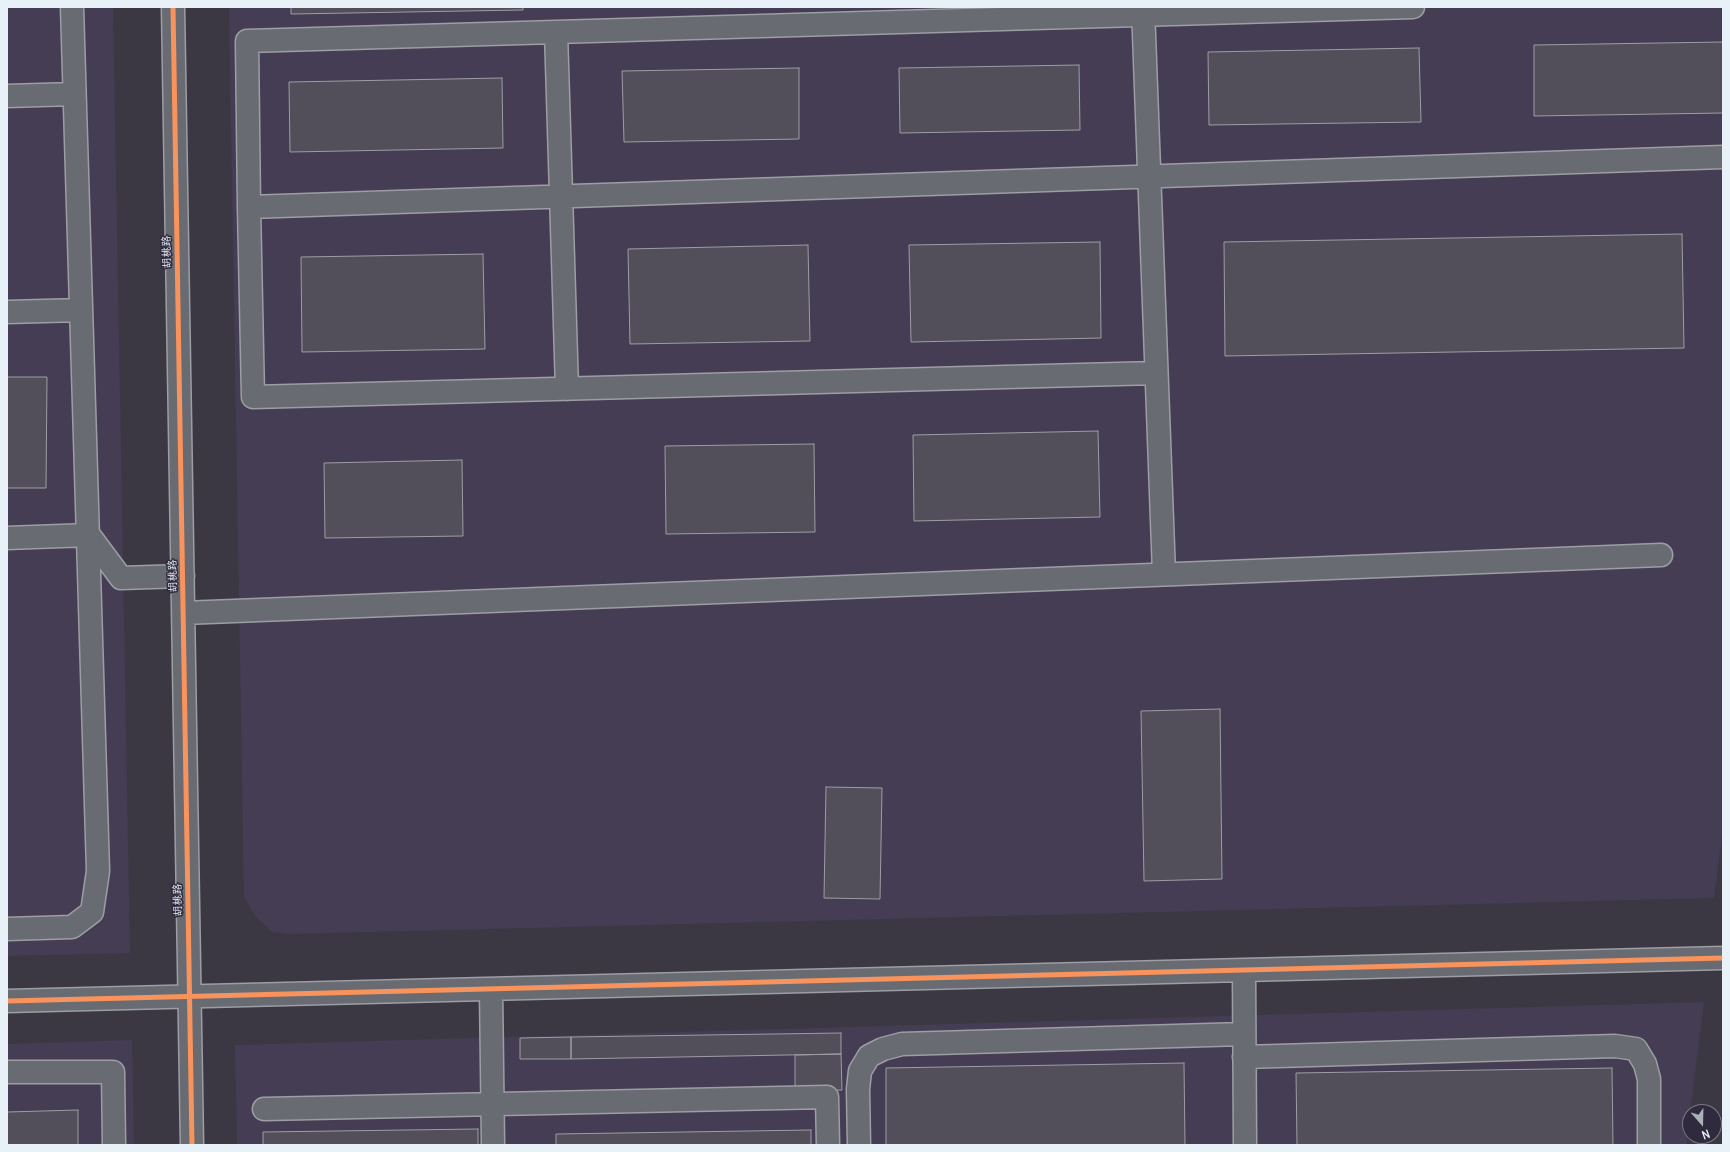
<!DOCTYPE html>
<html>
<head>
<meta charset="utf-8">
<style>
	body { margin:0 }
	#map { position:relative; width:1730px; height:1152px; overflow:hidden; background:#3b3843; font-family:Delius,sans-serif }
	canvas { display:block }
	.frame { position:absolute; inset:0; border:8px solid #e8f1f8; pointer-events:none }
	.north { position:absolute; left:1682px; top:1104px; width:40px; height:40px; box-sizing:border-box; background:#2f2a3d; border:1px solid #797a88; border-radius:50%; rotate:160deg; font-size:11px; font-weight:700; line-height:16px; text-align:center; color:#e8f1f8 }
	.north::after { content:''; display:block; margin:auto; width:14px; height:18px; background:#abb0b9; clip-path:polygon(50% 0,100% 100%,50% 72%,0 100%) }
</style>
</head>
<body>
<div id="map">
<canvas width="1730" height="1152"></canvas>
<div class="frame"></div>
<div class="north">N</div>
</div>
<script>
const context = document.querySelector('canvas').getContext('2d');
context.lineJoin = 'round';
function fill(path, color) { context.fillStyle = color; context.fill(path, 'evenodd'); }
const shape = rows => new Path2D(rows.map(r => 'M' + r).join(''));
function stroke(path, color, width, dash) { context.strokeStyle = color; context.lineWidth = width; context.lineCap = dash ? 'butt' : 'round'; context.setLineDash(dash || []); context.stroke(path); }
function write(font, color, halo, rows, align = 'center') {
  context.font = font + ' Delius,"LXGW WenKai TC",sans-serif'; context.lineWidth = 3; context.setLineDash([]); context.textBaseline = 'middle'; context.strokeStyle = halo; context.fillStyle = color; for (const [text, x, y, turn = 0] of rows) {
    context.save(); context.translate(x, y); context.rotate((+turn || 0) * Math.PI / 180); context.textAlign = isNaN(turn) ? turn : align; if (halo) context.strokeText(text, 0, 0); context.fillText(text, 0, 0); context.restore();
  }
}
fill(shape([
	[7,7,113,7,130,953,7,956],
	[229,7,1723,7,1723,826,1714,898,292,934,272,932,256,917,244,897],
	[1704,1002,1686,1145,237,1145,235,1045],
	[132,1040,134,1145,7,1145,7,1044]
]), '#453d53');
const building = shape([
	[291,7,523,7,523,10,291,14,291,7],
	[1723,42,1723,113,1534,116,1534,45,1723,42],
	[1419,48,1421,122,1209,125,1208,52,1419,48],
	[1079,65,1080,130,900,133,899,68,1079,65],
	[799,68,799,139,624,142,622,71,799,68],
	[502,78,503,148,290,152,289,82,502,78],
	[1682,234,1684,348,1225,356,1224,242,1682,234],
	[1100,242,1101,338,911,342,909,245,1100,242],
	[808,245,810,341,630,344,628,249,808,245],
	[483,254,485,349,302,352,301,257,483,254],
	[7,377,47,377,46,488,7,488,7,377],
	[1098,431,1100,517,914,521,913,435,1098,431],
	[814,444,815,532,666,534,665,446,814,444],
	[462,460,463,536,325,538,324,463,462,460],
	[1220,709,1222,879,1144,881,1141,711,1220,709],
	[826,787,882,788,880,899,824,898,826,787],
	[841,1033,841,1054,571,1059,571,1037,841,1033],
	[571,1037,571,1059,520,1059,520,1038,571,1037],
	[841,1054,842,1090,795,1091,795,1055,841,1054],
	[1184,1063,1185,1145,886,1145,886,1068,1184,1063],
	[1612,1068,1613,1145,1297,1145,1296,1073,1612,1068],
	[78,1110,78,1145,7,1145,7,1112,78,1110],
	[478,1129,478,1145,263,1145,263,1132,478,1129],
	[811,1130,811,1145,556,1145,556,1134,811,1130]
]);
fill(building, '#534f5a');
stroke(building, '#9d9da4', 1);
const minor = shape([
	[173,7,192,1145],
	[1143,7,1164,574],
	[556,32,567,389],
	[7,96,74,94],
	[249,207,1723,157],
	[7,312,81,310],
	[1156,373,253,397,249,207,247,41,1413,7],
	[7,538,89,535,121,578,183,576],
	[183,613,1661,555],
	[7,929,72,927,92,912,98,871,72,7],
	[1244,970,1245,1145],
	[491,989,493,1145],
	[7,1001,1723,958],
	[1244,1057,1615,1046,1636,1049,1645,1064,1649,1079,1649,1145],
	[7,1072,113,1072,114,1145],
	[264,1109,827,1097,828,1145],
	[859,1145,858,1089,860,1071,869,1056,883,1049,902,1044,1244,1034]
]);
stroke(minor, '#9d9da4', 25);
stroke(minor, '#696b72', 22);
stroke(shape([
	[173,7,192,1145],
	[7,1001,1723,958]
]), '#f8935d', 5);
write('11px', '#e8f1f8', '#2f2a3d', [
	["胡桃路",167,252,-91],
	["胡桃路",173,576,-91],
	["胡桃路",178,900,-91]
]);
</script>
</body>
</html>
